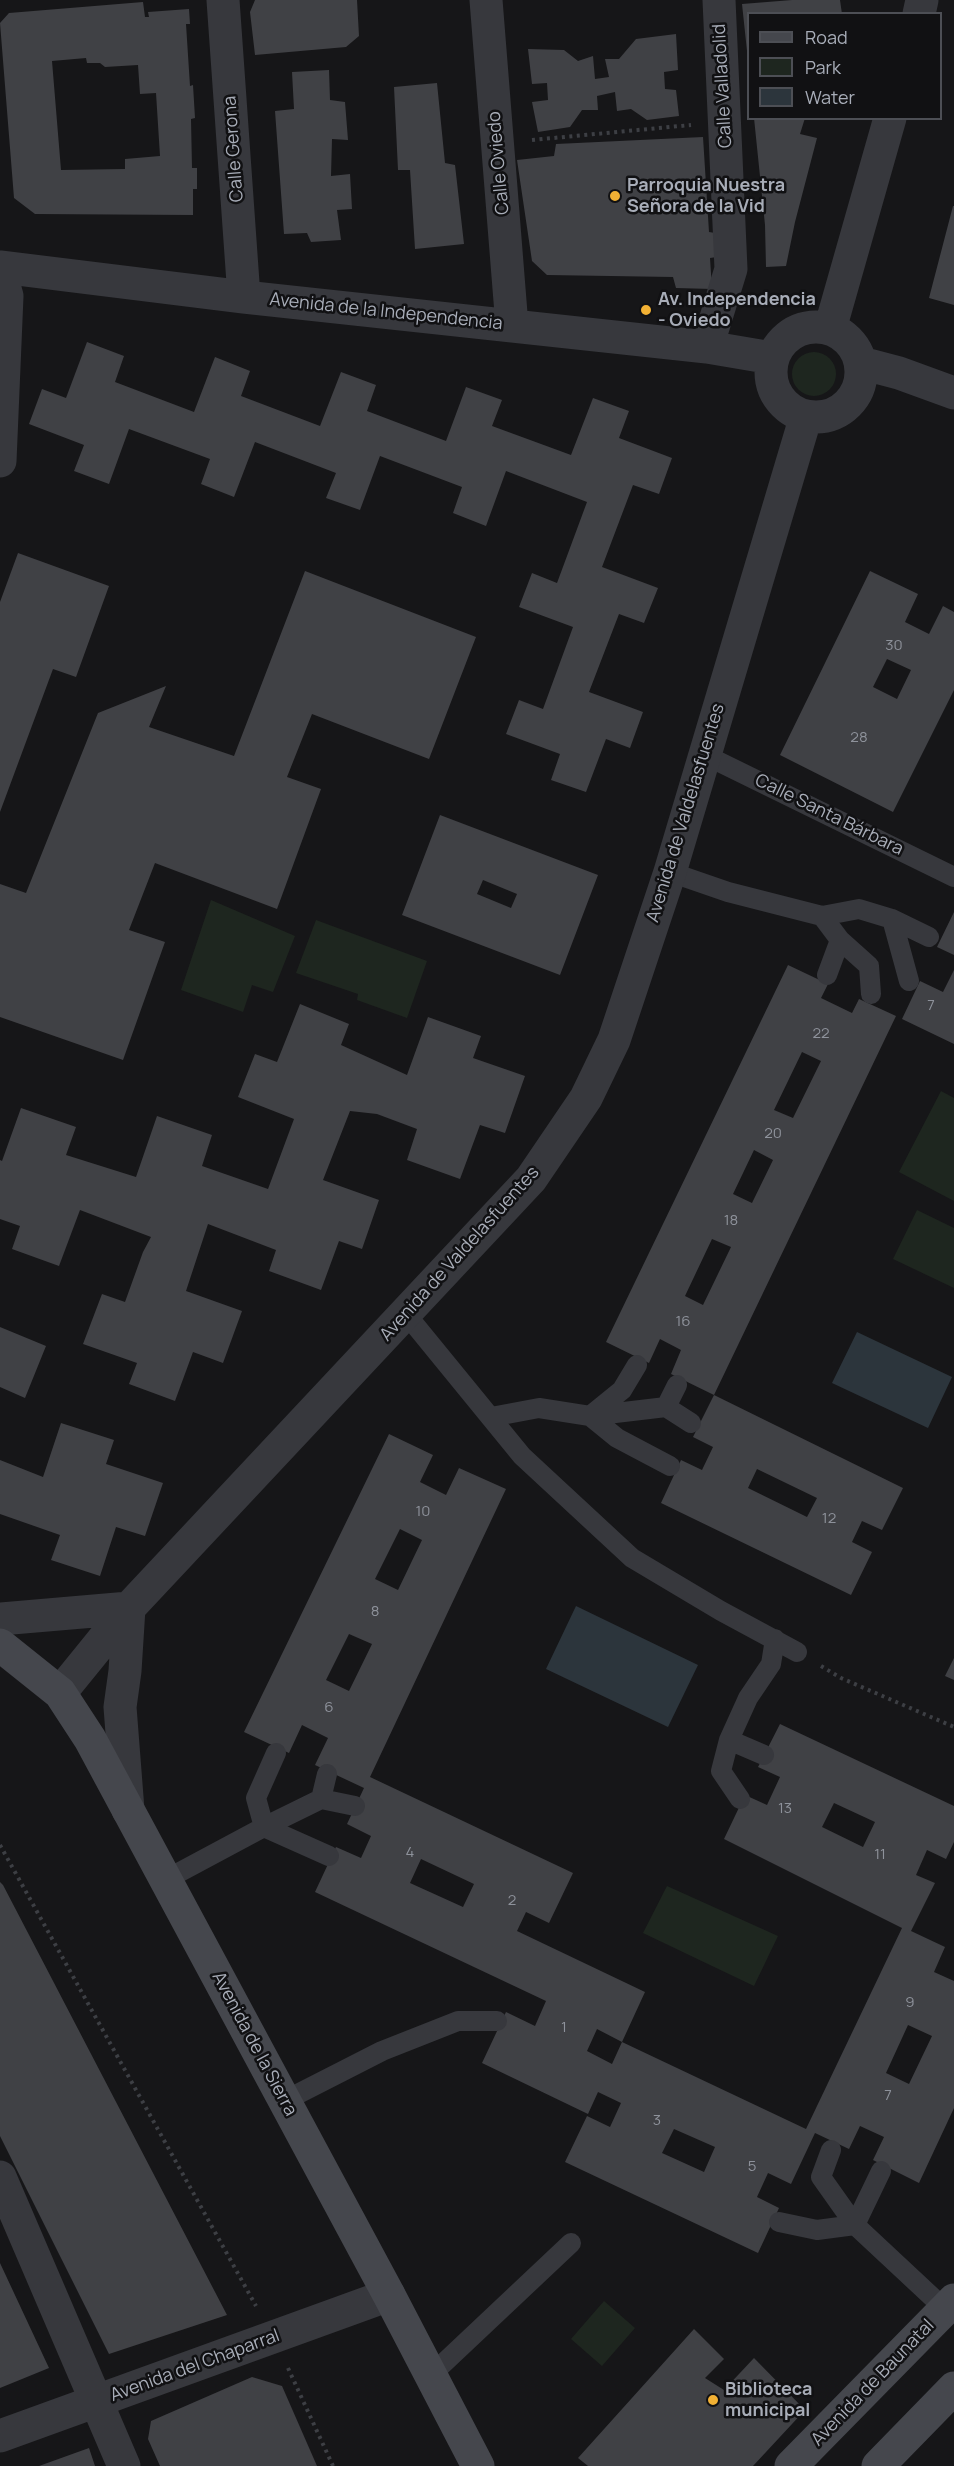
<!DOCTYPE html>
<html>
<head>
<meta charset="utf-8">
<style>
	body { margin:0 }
	#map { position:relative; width:954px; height:2466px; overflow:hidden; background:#161618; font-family:Manrope,sans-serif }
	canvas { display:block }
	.legend { position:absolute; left:747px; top:12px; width:195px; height:108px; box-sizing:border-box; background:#111113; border:2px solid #4d4f55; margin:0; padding:8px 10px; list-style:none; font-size:18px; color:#a8adb8 }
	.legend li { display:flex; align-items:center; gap:12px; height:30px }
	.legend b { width:30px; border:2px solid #4d4f55 }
</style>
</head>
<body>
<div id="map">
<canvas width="954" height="2466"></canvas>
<ul class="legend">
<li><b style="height:8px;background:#45474d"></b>Road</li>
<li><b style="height:16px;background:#1e261f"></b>Park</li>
<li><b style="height:16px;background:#2c353c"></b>Water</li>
</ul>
</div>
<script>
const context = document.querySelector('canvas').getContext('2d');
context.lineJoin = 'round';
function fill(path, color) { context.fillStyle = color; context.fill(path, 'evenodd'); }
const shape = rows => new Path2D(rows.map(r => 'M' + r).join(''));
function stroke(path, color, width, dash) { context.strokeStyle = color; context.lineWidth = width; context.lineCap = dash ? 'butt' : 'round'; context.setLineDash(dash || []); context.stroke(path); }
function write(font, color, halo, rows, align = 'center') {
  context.font = font + ' Manrope,sans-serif'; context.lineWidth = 5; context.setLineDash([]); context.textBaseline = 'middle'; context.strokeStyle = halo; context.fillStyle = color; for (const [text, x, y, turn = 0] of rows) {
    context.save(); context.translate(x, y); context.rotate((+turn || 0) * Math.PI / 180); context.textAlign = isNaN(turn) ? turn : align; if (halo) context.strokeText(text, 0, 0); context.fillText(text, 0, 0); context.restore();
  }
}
fill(shape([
	'792 374a22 22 0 1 1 44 0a22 22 0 1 1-44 0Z',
	[211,900,295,936,273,992,252,985,243,1012,181,990],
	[316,920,427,961,407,1018,357,1000,358,994,296,973],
	[941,1091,954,1098,954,1201,899,1172],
	[917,1210,954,1228,954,1288,893,1259],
	[667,1886,778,1936,754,1986,643,1933],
	[604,2301,635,2328,602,2366,571,2339]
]), '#1e261f');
fill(shape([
	[857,1332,952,1377,928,1428,832,1383],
	[576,1606,698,1665,668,1727,546,1669]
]), '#2c353c');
fill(shape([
	[255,0,357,0,359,36,346,47,255,55,250,12],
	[792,0,840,0,842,14,748,14,747,51,742,4],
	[143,2,145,17,149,17,148,12,189,9,190,24,186,24,190,86,193,85,195,118,191,119,192,168,197,168,197,189,193,189,193,215,35,214,14,198,0,23,9,13],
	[86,58,87,63,100,63,105,67,138,65,140,94,156,93,160,156,125,159,125,169,61,170,52,61],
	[676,34,678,70,664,72,665,89,676,90,679,116,647,120,631,109,617,111,615,92,597,96,598,110,582,110,570,127,538,132,532,102,548,100,547,83,532,84,528,49,564,50,578,61,593,56,595,79,609,77,605,59,619,59,636,39],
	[329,70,330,100,345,102,348,140,332,139,331,176,350,174,352,209,337,210,341,240,311,242,307,233,284,234,275,111,294,109,292,72],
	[437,83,445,163,455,165,464,244,415,249,410,170,398,170,394,87],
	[754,118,805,118,800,134,817,138,795,222,786,266,766,267,765,225],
	[703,137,709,232,715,233,717,257,710,258,712,289,676,288,673,277,547,275,532,261,517,160,554,156,556,144],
	[953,206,954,206,954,305,929,298],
	[87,342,124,356,115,382,194,412,215,357,250,371,241,396,320,426,341,372,376,385,367,411,446,441,466,387,502,400,492,426,571,455,593,398,629,411,619,438,672,458,659,494,633,485,602,567,658,588,644,623,619,614,589,692,643,712,630,748,606,739,586,792,551,780,560,754,506,734,519,700,543,709,573,627,519,607,532,573,557,583,587,502,506,471,486,526,453,513,462,487,380,456,360,510,326,498,336,473,255,442,234,497,201,484,210,459,129,429,109,484,74,471,84,445,29,424,42,389,66,398],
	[18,553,109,586,76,677,53,669,0,812,0,602],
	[305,571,476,637,429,759,312,714,287,777,321,789,277,909,155,863,129,930,165,942,123,1060,0,1017,0,884,26,893,98,713,166,686,149,727,234,756],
	[870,571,918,594,905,622,929,634,943,606,954,612,954,690,893,812,780,755],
	[887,659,911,670,897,699,873,687],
	[440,815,598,875,560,975,402,915],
	[483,880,517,894,511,908,477,894],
	[954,912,954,955,937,947],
	[788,965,828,984,821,998,852,1013,859,999,896,1016,714,1395,903,1488,882,1530,862,1521,852,1542,872,1552,851,1595,661,1503,681,1460,702,1470,713,1447,693,1437,714,1395,671,1374,681,1350,660,1339,649,1363,606,1342],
	[802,1052,821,1061,793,1118,774,1110],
	[754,1150,773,1160,752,1203,733,1194],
	[712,1239,731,1247,703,1305,685,1296],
	[757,1469,817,1498,807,1517,748,1488],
	[954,970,954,1044,902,1019,920,981,943,992],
	[300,1004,349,1024,341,1045,407,1075,428,1017,481,1036,473,1058,525,1076,505,1133,480,1125,460,1179,407,1160,417,1129,377,1114,350,1111,323,1180,379,1200,362,1249,339,1241,321,1290,269,1271,276,1250,208,1224,186,1291,242,1311,223,1363,193,1352,175,1401,129,1384,137,1363,83,1344,102,1294,125,1302,143,1252,151,1237,80,1210,59,1266,12,1249,20,1226,0,1219,0,1160,2,1161,21,1108,76,1127,66,1155,136,1177,157,1116,212,1135,202,1166,268,1189,294,1119,238,1097,255,1054,277,1062],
	[0,1327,46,1346,25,1398,0,1387],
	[61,1423,114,1440,106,1464,163,1483,145,1536,116,1527,100,1576,51,1560,60,1535,0,1514,0,1460,43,1477],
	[389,1434,433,1455,420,1482,446,1495,459,1468,506,1489,370,1777,573,1873,549,1923,526,1912,517,1931,645,1992,622,2042,597,2029,587,2051,612,2064,622,2042,806,2129,902,1928,724,1839,745,1795,767,1805,780,1777,758,1767,780,1724,954,1806,954,1842,946,1859,927,1850,916,1875,935,1883,911,1931,945,1947,934,1972,954,1981,954,2108,919,2183,873,2160,884,2137,860,2126,849,2149,815,2133,791,2184,768,2173,757,2197,779,2208,758,2253,565,2162,587,2116,610,2127,621,2103,598,2092,588,2114,482,2063,506,2012,535,2026,546,2001,315,1892,336,1847,361,1858,371,1836,347,1824,364,1788,315,1765,328,1738,302,1725,289,1753,244,1732],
	[400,1529,422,1540,398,1590,375,1579],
	[349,1634,372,1644,349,1691,326,1680],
	[834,1803,875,1822,863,1847,822,1827],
	[421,1859,474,1884,463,1907,410,1883],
	[908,2025,932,2036,909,2084,886,2073],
	[674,2129,715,2147,704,2172,662,2153],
	[954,1658,954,1680,945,1676],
	[0,1882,3,1885,227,2315,109,2354,0,2136],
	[0,2263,49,2368,0,2388],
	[694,2329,724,2359,705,2378,724,2390,754,2358,805,2410,753,2466,588,2466,578,2458],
	[252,2377,282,2386,317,2466,160,2466,148,2439,151,2421],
	[89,2448,95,2466,39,2466]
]), '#404145');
stroke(shape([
	[532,140,691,125],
	[821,1666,841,1678,954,1727],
	[0,1845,256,2306],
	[288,2368,333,2466]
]), '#3d3f44', 4, [3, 4.5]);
stroke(shape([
	[703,754,954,877],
	[670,872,728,892,822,916,859,909,892,919,929,937],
	[822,916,840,940,827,975],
	[892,919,909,981],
	[840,940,869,966,871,994],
	[406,1314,522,1456,632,1558,721,1611,797,1652],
	[637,1365,622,1390,590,1416,617,1438,670,1466],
	[666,1407,691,1423],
	[491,1417,539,1408,590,1416,666,1407,677,1385],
	[729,1740,764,1755],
	[276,1753,256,1798,264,1827,321,1799,355,1806],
	[321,1799,327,1774],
	[740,1799,721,1771,729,1740,748,1698,771,1664,775,1639],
	[165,1880,264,1827,329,1856],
	[284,2101,382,2051,458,2021,497,2021],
	[881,2171,855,2225,945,2309],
	[779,2222,817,2230,855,2225,821,2177,831,2150],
	[431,2375,571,2243]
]), '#37383d', 20);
stroke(shape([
	[223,0,244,297],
	[486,0,512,326],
	[919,14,922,0],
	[0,267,244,297,707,347,772,358],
	[0,271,7,296,0,461],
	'771 372a45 45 0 1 1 90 0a45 45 0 1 1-90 0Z',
	[830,329,890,118],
	[707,347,731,269,719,0],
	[861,363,899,373,954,393],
	[0,1619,129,1608],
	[60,1693,129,1608,531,1179,586,1098,614,1040,670,872,806,416],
	[128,1810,120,1707,125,1671,129,1608],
	[0,2177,124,2466],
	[0,2436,389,2295]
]), '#37383d', 33);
stroke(shape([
	[0,1645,60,1693,90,1739,389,2295,478,2466],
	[791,2466,954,2300],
	[878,2466,954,2388]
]), '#45474d', 33);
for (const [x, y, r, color] of [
	[615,196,6,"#f2b134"],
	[646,310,6,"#f2b134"],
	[713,2400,6,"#f2b134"]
]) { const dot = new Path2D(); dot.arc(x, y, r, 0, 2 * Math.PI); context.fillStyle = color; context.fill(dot); stroke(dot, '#111113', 2); }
write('15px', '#8e929b', null, [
	["30",894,646],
	["28",859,738],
	["7",931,1006],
	["22",821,1034],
	["20",773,1134],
	["18",731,1221],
	["16",683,1322],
	["10",423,1512],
	["12",829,1519],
	["8",375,1612],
	["6",329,1708],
	["13",785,1809],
	["4",410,1853],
	["11",880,1855],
	["2",512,1901],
	["9",910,2003],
	["1",564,2028],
	["7",888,2096],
	["3",657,2121],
	["5",752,2167]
]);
write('18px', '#a8adb8', '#111113', [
	["Calle Valladolid",723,86,-93],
	["Calle Gerona",234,149,-94],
	["Calle Oviedo",499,163,-95],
	["Avenida de la Independencia",386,312,6],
	["Avenida de Valdelasfuentes",686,813,-73],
	["Calle Santa Bárbara",829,815,26],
	["Avenida de Valdelasfuentes",460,1254,-48],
	["Avenida de la Sierra",254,2044,62],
	["Avenida del Chaparral",195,2366,-20],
	["Avenida de Baunatal",873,2383,-46]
]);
write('bold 18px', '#a8adb8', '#111113', [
	["Parroquia Nuestra",627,186],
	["Señora de la Vid",627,207],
	["Av. Independencia",658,300],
	["- Oviedo",658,321],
	["Biblioteca",725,2390],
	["municipal",725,2411]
], 'left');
</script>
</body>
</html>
